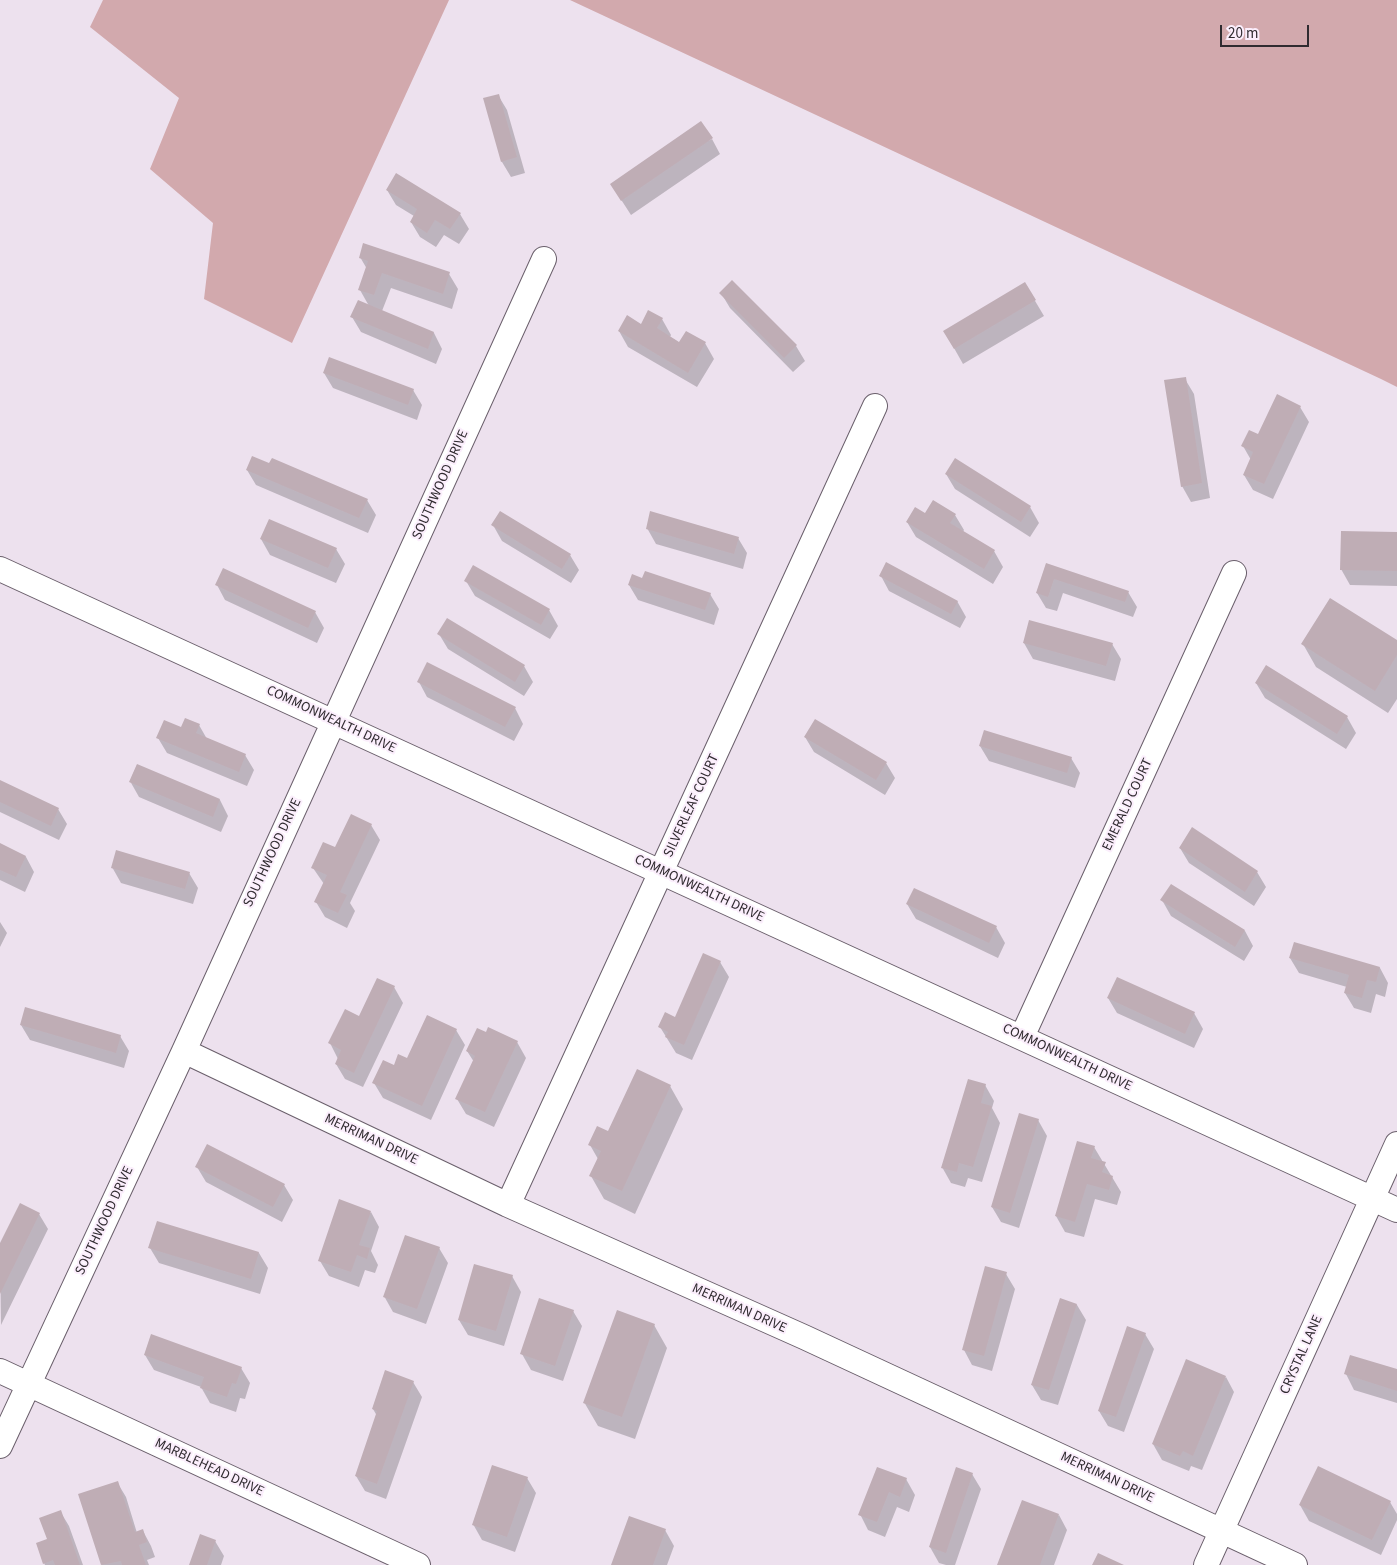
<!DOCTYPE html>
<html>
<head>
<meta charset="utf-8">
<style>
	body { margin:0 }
	#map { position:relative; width:1397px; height:1565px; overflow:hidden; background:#ede1ee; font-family:"Source Sans 3",sans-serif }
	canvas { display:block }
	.scale { position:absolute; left:1220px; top:25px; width:89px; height:22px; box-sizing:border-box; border:2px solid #302b30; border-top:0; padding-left:6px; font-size:15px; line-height:18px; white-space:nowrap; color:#302b30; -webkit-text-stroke:4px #fbeefc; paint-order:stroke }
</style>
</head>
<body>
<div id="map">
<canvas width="1397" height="1565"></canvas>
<div class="scale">20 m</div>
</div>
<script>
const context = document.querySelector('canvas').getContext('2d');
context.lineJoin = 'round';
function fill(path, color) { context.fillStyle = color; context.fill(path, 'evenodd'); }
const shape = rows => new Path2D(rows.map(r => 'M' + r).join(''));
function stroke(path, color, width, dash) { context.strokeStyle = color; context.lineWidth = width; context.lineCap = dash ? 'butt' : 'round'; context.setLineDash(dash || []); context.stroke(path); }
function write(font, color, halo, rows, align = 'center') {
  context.font = font + ' "Source Sans 3",sans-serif'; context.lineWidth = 4; context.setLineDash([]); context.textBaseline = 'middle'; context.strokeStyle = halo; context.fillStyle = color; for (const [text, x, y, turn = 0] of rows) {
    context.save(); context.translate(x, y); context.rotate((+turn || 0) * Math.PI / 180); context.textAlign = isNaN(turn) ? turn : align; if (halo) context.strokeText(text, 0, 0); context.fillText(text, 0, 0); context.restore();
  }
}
fill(shape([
	[103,0,449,0,292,343,204,299,213,223,150,169,179,98,90,27],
	[570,0,1397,0,1397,387,1381,379]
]), '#d2a9ad');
fill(shape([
	[498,95,507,110,525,173,511,177,502,162],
	[712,139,720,154,631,215,611,184],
	[387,190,460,214,469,229,459,244,444,235,436,247,420,237,411,222,414,216,396,205],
	[360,257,449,274,458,289,452,309,391,288,382,311,434,333,442,349,436,364,361,332,352,317,369,306,360,290,367,269],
	[1025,284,1044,316,963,364,945,332],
	[721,293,796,346,805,361,793,372,730,308],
	[662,319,671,335,670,337,680,343,705,343,714,359,697,387,628,347,619,331],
	[324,373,413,390,422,405,417,420,333,388],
	[1185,379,1194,394,1210,498,1191,502,1182,486],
	[1300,407,1309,422,1273,499,1253,490,1244,475,1251,460,1243,446],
	[247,470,367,500,376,515,368,533,256,485],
	[946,474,1030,507,1039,523,1030,537,955,489],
	[925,515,955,515,964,530,963,532,994,551,1003,567,993,584,916,537,907,522],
	[493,525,570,555,579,570,571,583,502,541],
	[647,528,738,538,747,553,743,569,656,544],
	[1397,534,1397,586,1350,585,1341,569],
	[261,539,336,549,345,564,336,583,270,555],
	[1047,565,1128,592,1137,607,1133,617,1063,593,1057,611,1046,608,1037,593],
	[474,567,549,610,558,626,550,639,475,596,466,581],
	[224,570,315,612,324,628,317,643,225,600,217,585],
	[881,576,957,601,966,617,960,628,889,591],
	[643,579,710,594,719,609,714,625,638,600,629,585],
	[447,619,524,666,533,682,524,696,448,649,439,634],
	[1397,641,1397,699,1388,713,1316,667,1303,644],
	[1024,643,1112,644,1121,659,1115,681,1033,659],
	[419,682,515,708,523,724,514,741,427,697],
	[1256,683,1347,717,1356,733,1346,749,1265,698],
	[199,725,207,739,245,755,254,770,247,786,167,753,158,738,182,728],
	[805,737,886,763,895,778,885,795,814,752],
	[980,746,1071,758,1080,773,1075,788,989,761],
	[137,765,220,800,228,816,221,832,139,797,130,781],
	[0,781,58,809,67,824,59,840,0,812],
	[371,825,380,840,350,903,355,911,347,928,325,917,316,902,324,884,313,868],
	[0,845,26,857,34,872,25,892,0,880],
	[1180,848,1257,872,1266,887,1254,906,1189,863],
	[112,867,189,873,198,888,193,904,121,883],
	[1162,900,1245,931,1253,946,1244,961,1171,916],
	[907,904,996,927,1005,943,998,958,916,919],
	[0,922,7,933,0,947],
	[1290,958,1380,968,1388,983,1385,997,1376,994,1371,1013,1354,1008,1345,993,1347,987,1299,973],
	[720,962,729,977,692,1060,676,1053,660,1027,676,1018],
	[394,987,403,1003,363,1087,345,1079,336,1064,338,1059,330,1043],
	[1108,998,1194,1013,1203,1029,1194,1048,1117,1013],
	[21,1025,120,1036,129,1051,124,1068,30,1040],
	[456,1030,465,1045,431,1120,383,1098,374,1083,394,1066],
	[517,1042,526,1058,494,1127,466,1114,457,1099,474,1062,467,1051],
	[985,1085,994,1101,992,1108,1000,1123,982,1182,968,1178,965,1187,951,1183,942,1167],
	[670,1086,683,1109,635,1214,604,1199,591,1176,598,1159,590,1145],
	[1038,1120,1047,1136,1019,1228,1001,1222,992,1207],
	[1078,1142,1094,1147,1121,1192,1117,1205,1095,1199,1084,1237,1065,1232,1056,1216],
	[197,1167,284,1185,293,1200,282,1222,206,1182],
	[371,1212,379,1227,371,1251,378,1265,375,1273,365,1270,359,1287,329,1276,320,1261],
	[39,1214,48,1229,1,1325,0,1246],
	[150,1248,259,1253,268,1268,260,1294,159,1263],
	[439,1248,448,1263,426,1324,393,1312,384,1296],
	[1006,1274,1015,1289,992,1371,972,1365,964,1350],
	[512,1276,521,1292,504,1346,468,1335,459,1320],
	[1060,1300,1077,1305,1086,1320,1058,1405,1041,1400,1032,1385],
	[573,1311,582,1326,563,1381,531,1370,522,1354],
	[654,1325,667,1348,635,1439,598,1426,584,1402],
	[1145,1334,1154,1349,1124,1432,1108,1426,1099,1411],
	[145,1355,241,1368,250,1383,245,1399,240,1398,236,1412,210,1403,201,1387,154,1370],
	[1397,1371,1397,1403,1354,1390,1346,1374],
	[1226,1377,1234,1392,1202,1470,1191,1466,1189,1471,1162,1460,1153,1444],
	[413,1382,422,1397,386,1499,365,1491,356,1476,377,1416,373,1409],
	[878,1468,906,1479,915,1495,909,1512,897,1507,885,1537,868,1530,860,1514],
	[972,1474,981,1489,955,1565,946,1565,939,1563,930,1547],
	[527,1478,536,1493,515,1552,482,1540,473,1524],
	[117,1482,126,1497,137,1533,143,1531,151,1546,155,1557,147,1560,149,1565,102,1565,79,1495],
	[1390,1502,1397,1514,1397,1520,1381,1555,1309,1521,1300,1505],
	[60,1511,69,1526,83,1565,45,1565,44,1563,48,1540],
	[1059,1515,1067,1530,1054,1565,999,1565],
	[665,1530,674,1546,667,1565,613,1565],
	[215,1541,224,1556,221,1565,190,1565]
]), '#0003');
fill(shape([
	[499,94,517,157,501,162,483,98],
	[701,121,713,138,621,201,610,184],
	[396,173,461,213,450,229,435,220,427,233,410,222,417,209,386,190],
	[363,243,450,272,443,294,382,273,374,295,358,290,368,261,359,258],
	[732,280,797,345,784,358,719,293],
	[1025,282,1036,300,954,349,943,331],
	[358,300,434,332,428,349,350,317],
	[648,310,663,318,657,328,679,342,686,331,706,342,688,373,618,331,627,315,641,324],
	[329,357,414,389,408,405,323,373],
	[1186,377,1202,483,1181,487,1164,380],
	[1277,394,1301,406,1264,484,1243,475,1253,452,1241,446,1249,430,1258,434],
	[252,456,269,463,272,458,368,499,359,518,246,470],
	[955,458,1031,506,1021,522,945,474],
	[933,500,956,514,950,523,995,550,984,569,906,522,915,507,925,513],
	[500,511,571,554,562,569,491,525],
	[650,511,739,537,734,554,646,529],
	[269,519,337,548,328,568,260,539],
	[1341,531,1397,532,1397,571,1340,570],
	[886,562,958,601,951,614,879,576],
	[1046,563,1129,591,1125,602,1054,579,1048,597,1036,593],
	[473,565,550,609,541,625,464,581],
	[223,568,316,611,308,628,215,585],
	[645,571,711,593,705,610,628,585,632,574,642,578],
	[1330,598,1397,640,1397,655,1375,691,1301,644],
	[447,618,525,665,515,682,437,634],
	[1029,620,1113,643,1106,666,1023,643],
	[427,662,516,707,505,727,417,682],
	[1266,665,1348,716,1337,734,1255,683],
	[185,718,200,724,196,733,246,754,239,772,156,738,164,720,181,727],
	[815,719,887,762,876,780,804,737],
	[984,730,1072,757,1067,773,979,746],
	[137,764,220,799,213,817,129,782],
	[0,780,59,808,51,826,0,802],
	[351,814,372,824,340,892,347,895,338,913,314,902,327,875,311,868,323,842,335,847],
	[1192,827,1258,871,1245,892,1179,848],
	[0,843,26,856,16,877,0,870],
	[116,850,190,872,185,889,111,868],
	[1171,884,1245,930,1235,947,1160,900],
	[914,888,997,926,989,943,906,904],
	[1294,942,1380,967,1376,982,1367,980,1362,998,1344,993,1349,975,1289,958],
	[703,953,721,961,684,1045,665,1037,668,1032,658,1027,665,1012,675,1017],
	[1117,977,1195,1012,1185,1034,1107,998],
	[377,978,395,986,354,1073,335,1064,341,1050,328,1043,345,1009,359,1016],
	[25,1007,121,1035,116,1053,20,1025],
	[427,1015,457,1029,422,1106,372,1083,383,1060,394,1065,398,1054,407,1058],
	[488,1027,518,1041,485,1112,455,1099,475,1056,466,1051,477,1028,486,1032],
	[637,1069,671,1085,622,1191,589,1176,601,1151,588,1145,597,1126,608,1131],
	[968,1079,986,1084,981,1103,992,1106,973,1167,959,1163,957,1172,941,1168],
	[1019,1113,1039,1119,1010,1213,991,1207],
	[1077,1141,1095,1146,1091,1158,1106,1162,1102,1172,1113,1176,1109,1190,1087,1184,1075,1222,1055,1216],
	[207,1144,285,1184,273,1207,195,1167],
	[339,1199,371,1211,359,1245,370,1248,367,1259,357,1255,351,1272,318,1261],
	[20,1203,40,1213,0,1294,0,1243],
	[157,1221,259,1252,251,1279,148,1248],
	[405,1235,440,1247,417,1309,383,1297],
	[474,1264,513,1275,496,1331,458,1320],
	[985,1266,1007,1272,984,1356,962,1350],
	[539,1298,574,1310,555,1366,520,1354],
	[1060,1298,1077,1304,1049,1390,1031,1385],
	[617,1310,655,1324,622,1417,583,1403],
	[1127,1326,1146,1333,1116,1417,1098,1411],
	[151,1334,242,1367,236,1384,232,1383,227,1397,200,1388,204,1377,144,1355],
	[1350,1355,1397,1369,1397,1391,1344,1374],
	[1186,1359,1226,1376,1193,1456,1183,1451,1180,1456,1152,1444],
	[385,1370,414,1381,377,1484,355,1476,377,1411,372,1409],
	[492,1465,528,1477,507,1537,472,1525],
	[1318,1466,1391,1501,1372,1540,1299,1505],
	[877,1467,907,1478,900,1497,889,1492,877,1522,858,1515],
	[956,1467,973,1473,946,1553,929,1547],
	[118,1481,135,1532,143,1529,147,1542,139,1545,146,1565,122,1565,121,1561,101,1565,78,1494],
	[1022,1500,1059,1514,1040,1565,997,1565],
	[61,1510,80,1565,55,1565,53,1560,43,1564,36,1543,47,1539,39,1518],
	[629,1516,666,1529,653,1565,611,1565],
	[200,1534,216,1540,207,1565,189,1565],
	[1098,1553,1124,1565,1092,1565]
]), '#bfadb5');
const street = shape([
	[0,569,1397,1210],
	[1022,1037,1234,573],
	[184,1051,508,1205,804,1337,1295,1565],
	[508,1205,875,406],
	[0,1371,418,1565],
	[0,1446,184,1051,544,259],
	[1206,1565,1397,1144]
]);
stroke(street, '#6a5f6b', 26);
stroke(street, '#fff', 24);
write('14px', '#302b30', '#fbeefc', [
	["SOUTHWOOD DRIVE",441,485,-66],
	["COMMONWEALTH DRIVE",331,720,25],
	["EMERALD COURT",1128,805,-65],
	["SILVERLEAF COURT",692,806,-65],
	["SOUTHWOOD DRIVE",273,853,-65],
	["COMMONWEALTH DRIVE",699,889,25],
	["COMMONWEALTH DRIVE",1067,1058,25],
	["MERRIMAN DRIVE",371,1140,25],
	["SOUTHWOOD DRIVE",105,1221,-65],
	["MERRIMAN DRIVE",739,1309,24],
	["CRYSTAL LANE",1302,1355,-66],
	["MARBLEHEAD DRIVE",209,1468,25],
	["MERRIMAN DRIVE",1107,1478,25]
]);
</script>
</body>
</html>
